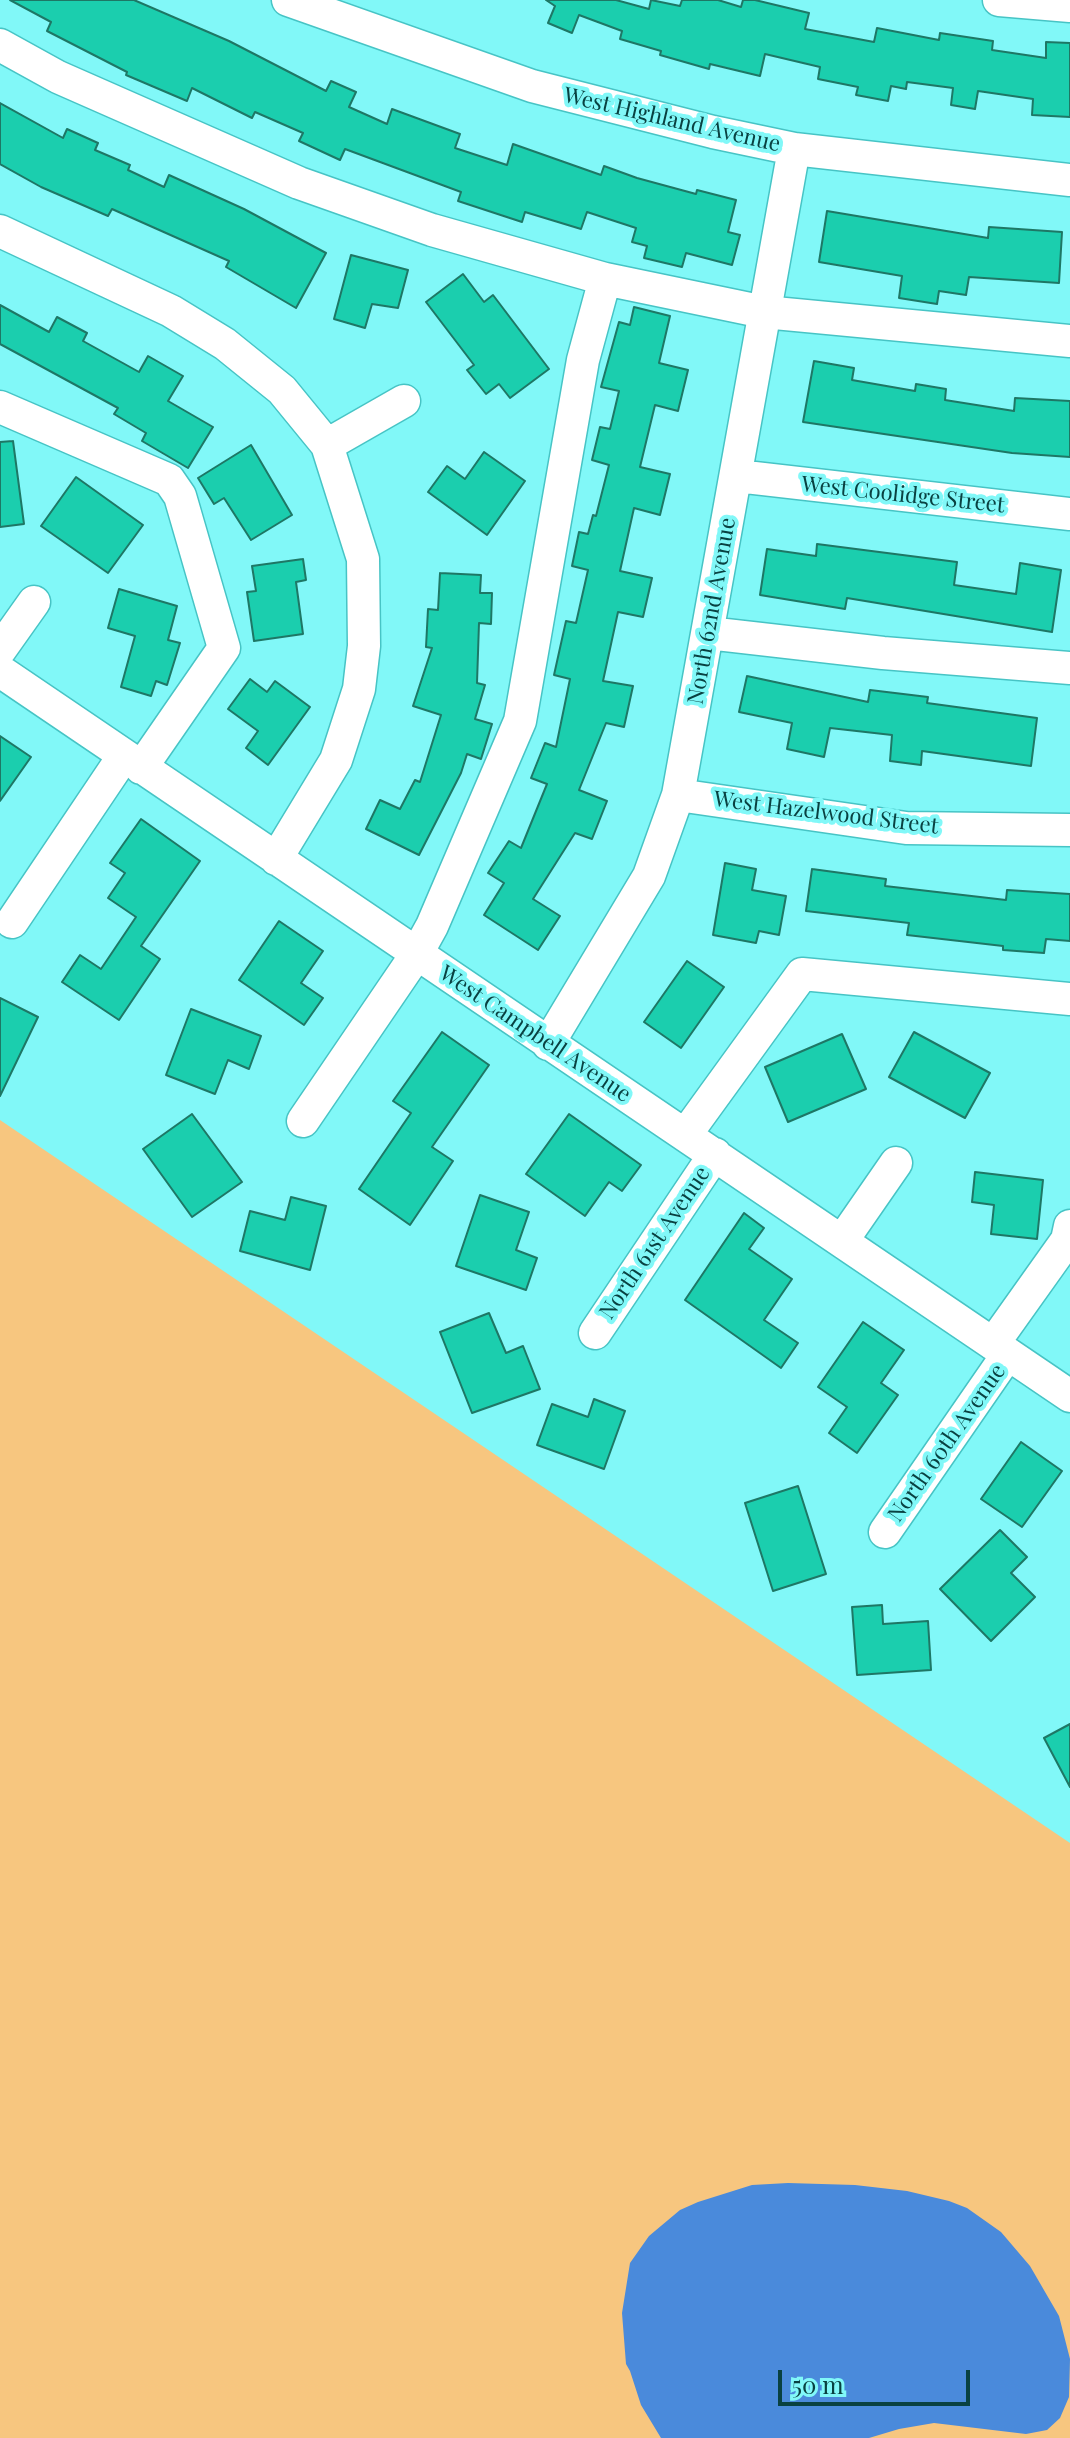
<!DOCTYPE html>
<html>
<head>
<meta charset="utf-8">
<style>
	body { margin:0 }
	#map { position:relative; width:1070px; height:2438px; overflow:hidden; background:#81f8f8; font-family:"Playfair Display",serif }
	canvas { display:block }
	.scale { position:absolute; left:778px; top:2370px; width:192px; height:36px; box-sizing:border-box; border:4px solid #094141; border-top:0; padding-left:10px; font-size:24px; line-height:28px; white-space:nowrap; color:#094141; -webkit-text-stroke:6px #81f8f8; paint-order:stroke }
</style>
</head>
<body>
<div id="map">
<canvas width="1070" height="2438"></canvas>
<div class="scale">50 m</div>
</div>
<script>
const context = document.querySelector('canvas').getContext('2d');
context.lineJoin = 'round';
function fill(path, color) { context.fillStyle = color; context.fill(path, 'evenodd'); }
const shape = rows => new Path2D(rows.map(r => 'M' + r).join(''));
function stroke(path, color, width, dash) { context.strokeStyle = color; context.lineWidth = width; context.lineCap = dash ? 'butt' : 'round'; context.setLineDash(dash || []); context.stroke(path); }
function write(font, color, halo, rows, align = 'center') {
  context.font = font + ' "Playfair Display",serif'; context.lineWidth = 8; context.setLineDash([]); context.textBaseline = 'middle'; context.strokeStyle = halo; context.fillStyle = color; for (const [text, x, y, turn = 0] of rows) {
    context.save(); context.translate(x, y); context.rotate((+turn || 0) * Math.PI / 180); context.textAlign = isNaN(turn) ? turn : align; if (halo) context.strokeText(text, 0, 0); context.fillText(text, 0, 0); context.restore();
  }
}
fill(shape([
	[0,1120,1070,1843,1070,2438,0,2438]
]), '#f7c67f');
fill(shape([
	[788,2183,855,2185,907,2191,949,2201,967,2208,1001,2232,1030,2266,1059,2316,1070,2359,1069,2397,1060,2418,1047,2430,1026,2434,934,2423,899,2429,869,2438,661,2438,641,2405,630,2371,626,2364,622,2313,630,2263,649,2236,680,2210,698,2202,752,2185]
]), '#4a8adb');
const building = shape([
	[10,0,134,0,229,41,326,91,331,81,356,92,349,107,387,124,392,109,460,134,455,148,507,165,513,144,601,175,604,166,637,178,696,194,697,190,736,200,728,232,740,235,732,265,686,253,682,267,644,258,647,246,632,242,636,228,587,212,581,229,525,212,522,222,458,201,461,192,345,149,340,160,299,141,303,133,255,112,252,118,192,88,187,101,126,75,127,72,47,31,51,22,10,0],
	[546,0,616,0,649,9,651,0,680,6,682,0,718,0,741,7,743,0,755,0,809,13,805,29,874,42,877,28,939,40,940,33,993,41,992,50,1046,58,1046,42,1070,43,1070,117,1032,115,1033,99,978,91,975,109,951,105,953,88,907,82,906,89,891,86,888,101,856,95,858,87,818,79,820,67,765,54,760,76,710,64,709,69,660,55,661,51,620,39,622,31,579,15,572,33,548,23,555,6,546,0],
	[0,103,63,138,67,129,98,143,95,150,130,165,128,170,164,187,169,175,244,209,326,253,296,308,226,267,229,261,112,209,108,216,41,187,0,164,0,103],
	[827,211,988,238,989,227,1062,232,1059,283,969,277,966,295,939,291,937,304,899,298,902,276,819,262,827,211],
	[351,255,408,270,398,308,372,304,365,328,334,319,351,255],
	[463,274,484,302,493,295,549,369,510,398,499,384,486,394,467,370,474,365,426,302,463,274],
	[0,305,49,332,57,317,87,333,83,341,139,372,148,356,183,376,168,401,213,427,188,468,142,441,146,433,114,414,118,408,0,344,0,305],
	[634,307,670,316,659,363,688,370,678,411,655,405,640,467,670,474,660,515,634,508,620,571,652,578,643,617,618,612,603,681,633,686,624,727,606,723,579,790,607,801,592,839,575,833,533,899,560,916,538,950,484,915,504,883,488,873,509,841,521,848,547,784,531,778,545,743,556,747,570,679,554,675,566,621,576,623,588,570,572,566,579,532,588,534,593,515,596,516,609,465,592,460,600,427,610,429,619,391,601,387,619,322,630,325,634,307],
	[814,361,854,368,852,380,915,391,916,384,946,389,945,400,1014,411,1015,398,1070,401,1070,457,1012,453,803,422,814,361],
	[13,441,24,524,0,527,0,442,13,441],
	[251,445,292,515,251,540,224,498,214,504,198,478,251,445],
	[484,452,525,481,487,535,428,492,447,466,465,479,484,452],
	[76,477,143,525,108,573,41,526,76,477],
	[817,544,957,562,954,585,1016,594,1020,563,1061,570,1052,632,847,598,845,609,760,595,767,549,816,556,817,544],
	[303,559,306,580,296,582,303,634,254,641,247,592,256,591,252,566,303,559],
	[440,573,481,575,480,593,492,593,491,624,479,623,477,683,485,685,475,719,492,724,481,759,467,754,461,773,419,855,366,829,380,800,400,809,415,780,420,782,441,715,413,706,432,648,426,647,428,609,438,610,440,573],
	[119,589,177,606,168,640,180,643,167,685,156,681,151,696,121,687,135,636,108,628,119,589],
	[747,676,868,702,870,690,928,697,927,703,1037,718,1031,766,922,751,921,765,890,761,892,735,830,728,824,757,787,749,792,723,739,712,747,676],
	[250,679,267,692,275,681,310,707,268,765,246,748,258,731,228,709,250,679],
	[0,736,31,757,0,801,0,736],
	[141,819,200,861,141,946,160,959,119,1020,62,982,80,955,101,969,136,917,108,898,125,873,110,863,141,819],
	[725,863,756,869,752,890,786,896,779,935,759,931,756,943,713,935,725,863],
	[812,869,886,879,885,886,1006,900,1007,890,1070,894,1070,941,1046,939,1044,953,1003,950,1003,946,907,935,909,923,806,911,812,869],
	[279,921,323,951,301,983,323,998,304,1025,239,980,279,921],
	[687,961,724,987,681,1048,644,1022,687,961],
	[0,998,38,1017,0,1096,0,998],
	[191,1009,261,1036,249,1069,228,1060,215,1094,166,1075,191,1009],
	[442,1032,489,1065,432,1147,453,1161,410,1225,359,1189,411,1113,393,1101,442,1032],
	[914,1032,990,1073,965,1118,889,1077,914,1032],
	[842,1034,866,1089,788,1122,765,1067,842,1034],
	[192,1114,242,1182,192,1217,143,1149,192,1114],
	[569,1114,641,1165,622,1191,609,1182,585,1216,526,1174,569,1114],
	[975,1172,1043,1180,1037,1239,991,1234,994,1205,972,1202,975,1172],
	[480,1195,529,1212,516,1250,537,1258,526,1290,456,1266,480,1195],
	[291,1197,326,1206,310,1270,240,1251,250,1211,285,1220,291,1197],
	[744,1213,764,1228,749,1249,792,1279,764,1320,798,1343,781,1368,685,1300,744,1213],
	[489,1313,506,1353,523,1346,540,1389,472,1413,440,1332,489,1313],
	[863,1322,904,1350,881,1383,898,1395,857,1453,829,1433,847,1407,818,1387,863,1322],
	[594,1399,625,1411,604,1469,537,1445,552,1404,588,1417,594,1399],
	[1021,1442,1062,1471,1022,1527,981,1499,1021,1442],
	[798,1486,826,1574,773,1591,745,1503,798,1486],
	[1000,1530,1027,1557,1011,1573,1035,1597,991,1641,940,1589,1000,1530],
	[882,1605,883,1624,928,1621,931,1670,857,1675,852,1607,882,1605],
	[1070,1724,1070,1787,1044,1738,1070,1724]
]);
fill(building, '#1bceae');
stroke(building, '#1e7765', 2);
const minor = shape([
	[288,0,532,86,713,132,794,149,1070,180],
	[999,0,1070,6],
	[0,45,58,77,299,183,432,230,605,279,764,312,1070,341],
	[0,231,171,311,225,344,282,390,327,445,363,559,364,646,359,689,336,760,276,859],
	[0,407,169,480,180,496,224,648,141,768],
	[327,445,404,401],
	[737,476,1070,514],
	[708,633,883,653,1070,668],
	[0,650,34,602],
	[0,671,1070,1396],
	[678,795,906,828,1070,830],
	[12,922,123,757],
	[548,1044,649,876,678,795,794,149],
	[303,1121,416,955,432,926,520,721,583,360,605,279],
	[686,1134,802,974,1070,999],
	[842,1241,896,1163],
	[595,1333,715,1154],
	[993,1344,1067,1240,1070,1226],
	[885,1532,1008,1354]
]);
stroke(minor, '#47c4c5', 35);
stroke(minor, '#fff', 32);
write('22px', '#094141', '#81f8f8', [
	["West Highland Avenue",672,120,13],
	["West Coolidge Street",903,495,6],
	["North 62nd Avenue",712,611,-80],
	["West Hazelwood Street",826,813,7],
	["West Campbell Avenue",535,1034,34],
	["North 61st Avenue",655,1243,-56],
	["North 60th Avenue",947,1443,-55]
]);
</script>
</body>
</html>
